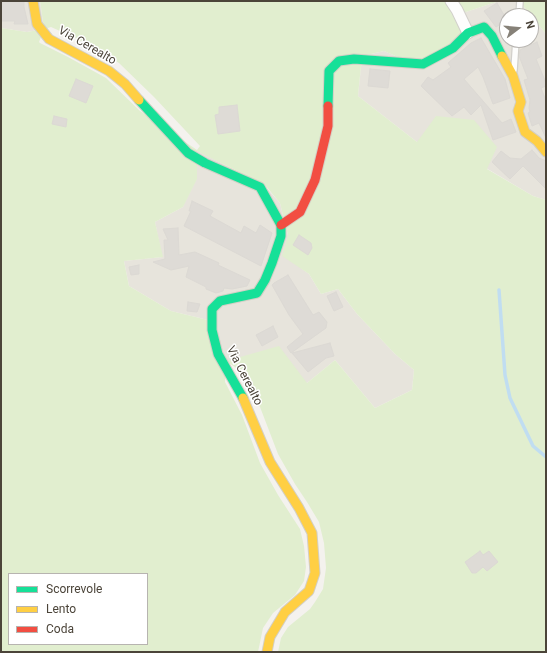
<!DOCTYPE html>
<html>
<head>
<meta charset="utf-8">
<style>
	body { margin:0 }
	#map { position:relative; width:547px; height:653px; overflow:hidden; background:#f4f2ee; font-family:Roboto,sans-serif }
	canvas { display:block }
	.frame { position:absolute; inset:0; border:2px solid #4b4439; pointer-events:none }
	.legend { position:absolute; left:8px; top:573px; width:140px; height:72px; box-sizing:border-box; background:#fff; border:1px solid #b7b4b0; margin:0; padding:5px 7px; list-style:none; font-size:12px; color:#4b4439 }
	.legend li { display:flex; align-items:center; gap:8px; height:20px }
	.legend b { width:20px; border:1px solid #b7b4b0 }
	.north { position:absolute; left:499px; top:8px; width:40px; height:40px; box-sizing:border-box; background:#fff; border:1px solid #b7b4b0; border-radius:50%; rotate:74deg; font-size:11px; font-weight:700; line-height:16px; text-align:center; color:#4b4439 }
	.north::after { content:''; display:block; margin:auto; width:14px; height:18px; background:#868178; clip-path:polygon(50% 0,100% 100%,50% 72%,0 100%) }
</style>
</head>
<body>
<div id="map">
<canvas width="547" height="653"></canvas>
<div class="frame"></div>
<ul class="legend">
<li><b style="height:5px;background:#16e098"></b>Scorrevole</li>
<li><b style="height:5px;background:#ffcf43"></b>Lento</li>
<li><b style="height:5px;background:#f24e42"></b>Coda</li>
</ul>
<div class="north">N</div>
</div>
<script>
const context = document.querySelector('canvas').getContext('2d');
context.lineJoin = 'round';
function fill(path, color) { context.fillStyle = color; context.fill(path, 'evenodd'); }
const shape = rows => new Path2D(rows.map(r => 'M' + r).join(''));
function stroke(path, color, width, dash) { context.strokeStyle = color; context.lineWidth = width; context.lineCap = dash ? 'butt' : 'round'; context.setLineDash(dash || []); context.stroke(path); }
function write(font, color, halo, rows, align = 'center') {
  context.font = font + ' Roboto,sans-serif'; context.lineWidth = 3; context.setLineDash([]); context.textBaseline = 'middle'; context.strokeStyle = halo; context.fillStyle = color; for (const [text, x, y, turn = 0] of rows) {
    context.save(); context.translate(x, y); context.rotate((+turn || 0) * Math.PI / 180); context.textAlign = isNaN(turn) ? turn : align; if (halo) context.strokeText(text, 0, 0); context.fillText(text, 0, 0); context.restore();
  }
}
fill(shape([
	[1,1,40,1,44,29,27,32,1,28],
	[499,1,519,1,546,34,546,200,533,196,486,168,417,142,358,96,362,56,384,51,426,69,460,14],
	[507,16,531,16,531,40,507,40],
	[197,150,264,185,280,203,288,235,301,268,309,274,321,294,338,289,357,314,395,354,414,370,412,390,375,408,335,360,307,383,226,361,212,321,171,311,129,286,124,261,162,257,155,222,183,207]
]), '#e7e4dc');
fill(shape([
	[40,1,499,1,460,14,471,32,426,69,384,51,362,56,358,96,417,142,436,116,474,120,497,147,487,169,533,196,546,200,546,652,278,652,281,638,288,627,310,609,315,602,323,589,326,568,324,543,319,522,307,502,295,484,278,454,260,407,242,372,226,361,225,382,242,415,260,463,278,495,300,529,304,546,306,567,304,581,295,595,273,613,263,628,258,652,1,652,1,28,27,32,44,29],
	[51,27,78,39,119,63,154,97,200,146,197,150,140,111,106,78,68,57,40,43,39,42,44,29],
	[197,151,265,185,280,203,288,235,282,256,309,274,321,294,338,289,357,314,395,354,414,370,412,390,375,408,335,360,307,383,279,346,226,361,212,321,171,311,129,286,124,261,163,257,155,222,183,207,197,179],
	[9,574,147,574,147,644,9,644],
	[519,1,546,1,546,34]
]), '#e1eecf');
stroke(shape([
	[499,290,505,375,510,398,533,446,546,457]
]), '#c0ddf1', 3.5);
const building = shape([
	[1,1,24,1,24,7,28,24,14,24,15,21,1,21,1,1],
	[497,3,507,20,496,27,484,11,497,3],
	[481,38,505,79,510,98,493,104,483,77,478,67,464,79,502,123,511,119,516,132,493,140,481,105,471,115,464,107,452,116,421,86,428,77,433,80,451,67,448,63,471,43,481,38],
	[537,42,542,56,536,59,546,83,546,86,541,88,546,101,546,138,539,123,532,126,528,113,530,112,529,108,530,100,524,80,528,79,519,56,520,50,537,42],
	[370,69,390,71,388,88,368,86,370,69],
	[76,79,93,86,86,103,69,96,76,79],
	[237,105,240,131,218,134,215,115,219,114,219,107,237,105],
	[54,116,67,119,66,127,52,124,54,116],
	[532,150,539,158,546,161,546,189,523,166,510,179,492,162,501,151,510,158,521,159,532,150],
	[192,201,213,211,210,216,241,233,244,226,256,233,260,225,272,233,261,266,184,226,191,211,189,211,192,201],
	[178,228,179,255,195,252,219,263,218,265,250,280,247,286,232,289,224,288,223,291,216,293,206,289,206,287,186,277,189,266,171,270,153,262,165,259,164,240,168,240,163,229,178,228],
	[299,235,311,243,312,248,308,255,293,245,299,235],
	[139,265,139,274,131,275,129,267,139,265],
	[288,275,313,315,319,312,327,322,326,328,291,353,287,347,303,334,289,315,272,285,274,283,288,275],
	[336,292,343,307,334,311,327,296,336,292],
	[188,302,200,304,197,312,187,311,188,302],
	[273,326,278,337,262,346,256,335,273,326],
	[330,343,334,356,326,358,308,372,292,353,330,343],
	[480,551,483,555,489,551,498,562,487,571,483,567,476,573,472,573,465,562,480,551]
]);
fill(building, '#dedbd6');
stroke(building, '#dcd9d4', 1);
const lane = shape([
	[519,16,520,1],
	[514,70,516,40]
]);
const street = shape([
	[451,1,457,10,468,33]
]);
const fast = shape([
	[139,100,188,153,205,163,260,187,281,225,281,236,272,263,265,280,257,293,220,301,212,309,212,330,218,354,243,398],
	[328,106,329,71,339,61,354,59,423,64,453,48,468,33,484,27,492,36,502,56]
]);
const slow = shape([
	[33,1,37,24,49,39,109,71,125,84,139,100],
	[502,56,513,76,521,102,518,111,525,132,537,141,546,152],
	[243,398,270,462,299,508,312,533,315,573,309,591,285,612,270,637,267,652]
]);
const jam = shape([
	[281,225,300,212,315,180,328,126,328,106]
]);
stroke(lane, '#d2d0cb', 8);
stroke(street, '#d2d0cb', 13);
stroke(fast, '#d3cfc5', 11);
stroke(slow, '#d3cfc5', 11);
stroke(jam, '#d3cfc5', 11);
stroke(lane, '#fdfdfc', 5.5);
stroke(street, '#fdfdfc', 11);
stroke(fast, '#16e098', 9);
stroke(slow, '#ffcf43', 9);
stroke(jam, '#f24e42', 9);
write('12px', '#4b4439', '#fff', [
	["Via Cerealto",87,46,30],
	["Via Cerealto",244,376,63]
]);
</script>
</body>
</html>
